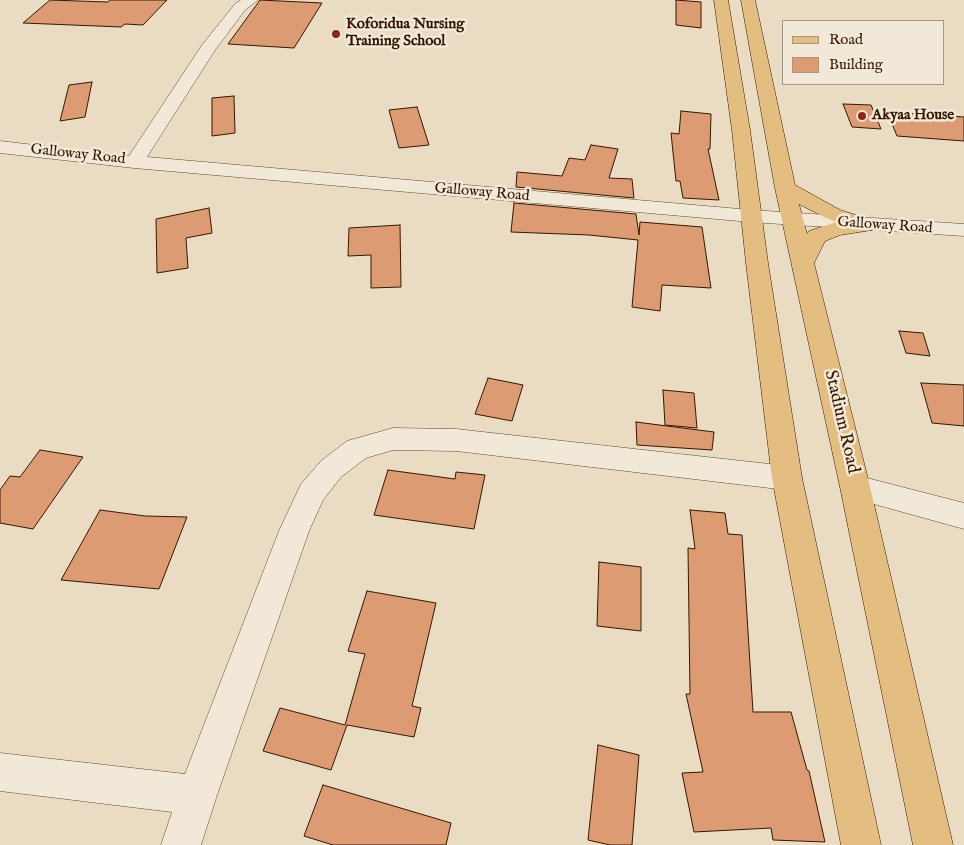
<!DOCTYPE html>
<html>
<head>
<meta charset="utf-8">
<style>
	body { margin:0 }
	#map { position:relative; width:964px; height:845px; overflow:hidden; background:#e9dcc2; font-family:"IM FELL English",serif }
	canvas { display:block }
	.legend { position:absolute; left:782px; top:20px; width:162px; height:65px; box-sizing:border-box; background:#f1e8d7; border:1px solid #a59581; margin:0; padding:6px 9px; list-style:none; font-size:15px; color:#331800 }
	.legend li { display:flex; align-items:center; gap:10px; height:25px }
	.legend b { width:25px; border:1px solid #a59581 }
</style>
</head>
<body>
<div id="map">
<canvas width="964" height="845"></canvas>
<ul class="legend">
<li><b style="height:6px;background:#e4be81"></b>Road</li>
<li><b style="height:14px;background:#dd9b73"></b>Building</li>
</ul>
</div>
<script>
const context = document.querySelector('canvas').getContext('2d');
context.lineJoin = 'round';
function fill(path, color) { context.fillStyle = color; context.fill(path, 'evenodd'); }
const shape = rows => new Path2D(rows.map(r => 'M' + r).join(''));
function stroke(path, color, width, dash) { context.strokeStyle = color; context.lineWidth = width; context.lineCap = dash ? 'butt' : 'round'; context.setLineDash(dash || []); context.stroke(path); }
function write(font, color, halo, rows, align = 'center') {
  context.font = font + ' "IM FELL English",serif'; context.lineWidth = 5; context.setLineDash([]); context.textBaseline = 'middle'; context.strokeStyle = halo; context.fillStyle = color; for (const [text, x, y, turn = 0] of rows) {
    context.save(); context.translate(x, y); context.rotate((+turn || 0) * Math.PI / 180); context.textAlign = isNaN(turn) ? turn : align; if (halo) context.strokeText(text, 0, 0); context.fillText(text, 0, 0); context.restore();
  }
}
const building = shape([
	[50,0,108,2,110,0,167,0,143,25,125,24,121,27,23,23,50,0],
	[260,0,322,3,294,48,228,44,260,0],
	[676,0,701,2,701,28,676,25,676,0],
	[92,82,85,117,60,121,69,85,92,82],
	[234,96,235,133,212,136,212,98,234,96],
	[843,104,871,105,881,129,852,127,843,104],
	[417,107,429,145,399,148,389,110,417,107],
	[681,111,711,114,710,149,708,149,719,200,683,198,680,181,676,181,671,133,679,134,681,111],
	[887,112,964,117,964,141,897,136,887,112],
	[591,145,618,149,609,178,632,179,634,198,516,187,517,172,562,176,569,158,585,160,591,145],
	[514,203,636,214,639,235,640,222,702,227,711,288,662,285,660,311,632,307,638,240,589,235,511,232,514,203],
	[209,208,212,233,186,238,188,268,157,273,156,219,209,208],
	[400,225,401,287,371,288,371,255,348,256,349,228,400,225],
	[899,331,923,333,930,356,906,353,899,331],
	[488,378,523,385,512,421,475,414,488,378],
	[921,383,964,385,964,426,932,423,921,383],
	[663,390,694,393,697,428,665,425,663,390],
	[636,422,714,432,712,450,637,445,636,422],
	[40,450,83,457,33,529,0,523,0,490,10,476,20,477,40,450],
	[388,470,455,479,456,472,485,475,474,529,374,515,388,470],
	[100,510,145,516,187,517,159,589,61,580,100,510],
	[690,510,725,513,728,534,742,535,753,712,791,712,807,770,809,771,825,842,773,840,771,828,694,832,682,773,703,772,686,694,690,694,688,548,695,549,690,510],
	[599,562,641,567,641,631,597,626,599,562],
	[367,591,436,603,412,706,421,708,414,737,347,725,331,770,263,751,280,708,345,725,365,654,348,651,367,591],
	[598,745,639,755,632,845,610,845,588,840,598,745],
	[323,785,451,823,446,845,333,845,304,836,323,785]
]);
fill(building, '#dd9b73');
stroke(building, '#331800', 1);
const minor = shape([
	[241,0,258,0,245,10,215,50,147,157,751,210,964,224,964,236,751,222,134,168,0,153,0,141,129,156,202,45,235,4,241,0],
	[393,428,456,429,787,466,797,470,802,478,797,486,787,490,456,451,393,450,366,458,341,477,323,500,309,531,217,795,201,845,161,845,172,812,0,791,0,753,185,774,279,531,301,484,321,461,347,441,393,428],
	[855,475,964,503,964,529,845,496,840,487,845,478,855,475]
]);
const major = shape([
	[714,0,728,0,750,130,768,263,802,478,881,845,841,845,772,478,746,263,732,130,714,0],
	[741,0,755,0,795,185,840,210,872,220,875,225,872,230,840,235,825,241,814,263,870,487,953,845,913,845,840,487,775,188,741,0],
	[799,204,826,218,837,222,809,231,807,234,799,204]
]);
stroke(minor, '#604930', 1);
stroke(major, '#331800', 1);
fill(minor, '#f1e8d7');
fill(major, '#e4be81');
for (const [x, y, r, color] of [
	[336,34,5,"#8f2418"],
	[862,116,5,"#8f2418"]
]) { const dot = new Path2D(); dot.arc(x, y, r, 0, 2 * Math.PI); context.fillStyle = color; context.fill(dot); stroke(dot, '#f1e8d7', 2); }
write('bold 15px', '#331800', '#f1e8d7', [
	["Koforidua Nursing",346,25],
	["Training School",346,42],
	["Akyaa House",872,116]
], 'left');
write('15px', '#331800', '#f1e8d7', [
	["Galloway Road",78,155,6],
	["Galloway Road",482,193,5],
	["Galloway Road",885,226,4]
]);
write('18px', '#331800', '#f1e8d7', [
	["Stadium Road",841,422,77]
]);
</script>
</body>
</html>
